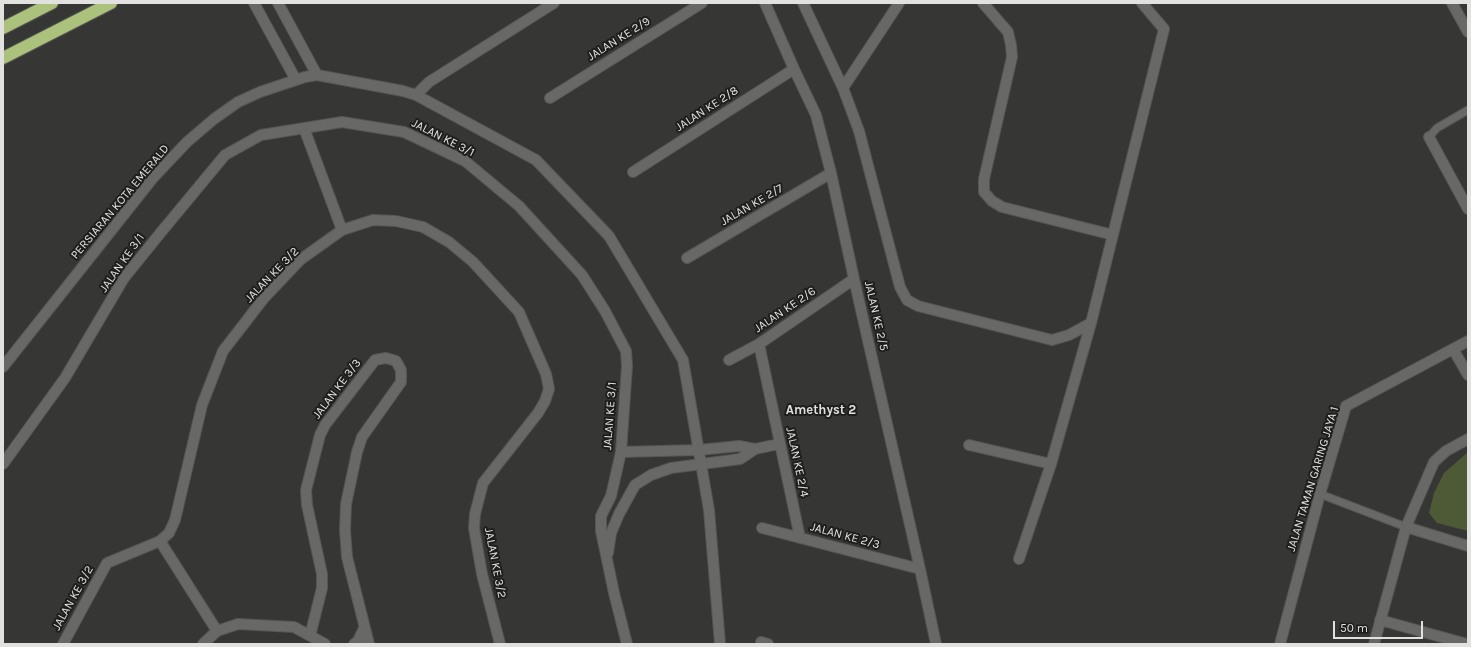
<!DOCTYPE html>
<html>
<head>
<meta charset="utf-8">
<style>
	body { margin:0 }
	#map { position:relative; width:1471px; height:647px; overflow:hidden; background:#363735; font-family:Karla,sans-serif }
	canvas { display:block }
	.frame { position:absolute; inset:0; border:4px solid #e1e2e0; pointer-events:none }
	.scale { position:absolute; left:1333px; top:621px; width:90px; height:18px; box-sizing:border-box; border:2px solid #e1e2e0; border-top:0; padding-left:5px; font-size:12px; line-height:14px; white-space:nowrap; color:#e1e2e0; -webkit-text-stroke:3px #1e1e1d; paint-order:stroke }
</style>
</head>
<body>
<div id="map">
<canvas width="1471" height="647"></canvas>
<div class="frame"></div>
<div class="scale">50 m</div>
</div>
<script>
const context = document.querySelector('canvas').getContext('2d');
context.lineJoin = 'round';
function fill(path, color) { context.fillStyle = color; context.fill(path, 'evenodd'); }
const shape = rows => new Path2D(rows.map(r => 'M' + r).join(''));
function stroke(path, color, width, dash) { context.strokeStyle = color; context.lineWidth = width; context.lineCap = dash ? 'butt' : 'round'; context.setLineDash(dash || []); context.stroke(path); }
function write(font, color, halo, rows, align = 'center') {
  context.font = font + ' Karla,sans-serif'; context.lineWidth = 4; context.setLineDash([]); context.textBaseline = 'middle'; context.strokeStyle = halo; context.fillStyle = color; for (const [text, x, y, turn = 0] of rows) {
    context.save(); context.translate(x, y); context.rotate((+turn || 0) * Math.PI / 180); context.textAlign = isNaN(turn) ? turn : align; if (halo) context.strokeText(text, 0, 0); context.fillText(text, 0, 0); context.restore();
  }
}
fill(shape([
	[1468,452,1468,531,1437,523,1429,513,1434,493,1444,473]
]), '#4e5935');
const lane = shape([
	[1429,137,1437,128,1468,110],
	[1320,494,1406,527]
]);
const street = shape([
	[765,3,794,69,816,115,831,173,854,279,920,569,936,644],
	[803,3,843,88,859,131,900,287,907,300,918,306,1052,340,1069,335,1091,323],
	[983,3,1008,32,1011,45,1012,57,984,179,984,192,992,201,1002,207,1113,235],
	[1452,3,1468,32],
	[843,88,899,3],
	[416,95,429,82,554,3],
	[550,98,702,3],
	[304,128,342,230],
	[1429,137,1468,209],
	[633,172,794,69],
	[687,258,831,173],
	[759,344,800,538],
	[1453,349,1468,375],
	[729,360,759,344,854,279],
	[969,445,1051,464],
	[621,452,699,450,739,446,755,449],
	[3,464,65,378,124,278,162,231,225,155,261,135,342,122,404,132,465,161,519,206,582,275,605,311,626,351,627,366,621,452,611,496,601,516,601,531,614,593,627,644],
	[1406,527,1468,546],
	[762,528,920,569],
	[160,541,217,631],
	[608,553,611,533,619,514,635,485,651,475,671,468,740,459,755,449,779,444],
	[1019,559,1051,464,1091,323,1164,29,1142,3],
	[1380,620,1467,644],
	[310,636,322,588,322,574,307,505,306,490,320,435,325,425,375,360,386,358,396,361,401,370,401,382,362,437,357,452,346,504,345,530,347,557,369,644],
	[761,642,768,644],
	[63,644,107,563,160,541,169,533,175,520,202,405,223,351,264,298,300,260,342,230,373,220,396,221,423,227,449,242,473,262,519,312,546,374,549,389,545,401,538,413,483,483,475,514,474,528,482,574,500,644],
	[203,644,217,631,238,624,294,627,325,644],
	[354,644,358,641,364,628],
	[1280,644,1320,494,1346,406,1468,341],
	[1374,644,1406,527,1434,462,1446,451,1468,439]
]);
const secondary = shape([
	[254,3,296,80],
	[278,3,317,75],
	[3,367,153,178,187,142,214,119,238,102,260,92,305,77,317,75,403,91,416,95,536,160,609,236,683,360,709,510,720,644]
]);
const highway = shape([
	[3,28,52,3],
	[3,58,111,3]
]);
stroke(lane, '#555653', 9);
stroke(street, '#555653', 12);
stroke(secondary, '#555653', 12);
stroke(highway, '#555653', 14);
stroke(lane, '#686967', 7);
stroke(street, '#686967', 10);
stroke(secondary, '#686967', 10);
stroke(highway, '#acc27c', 12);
write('12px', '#e1e2e0', '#1e1e1d', [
	["JALAN KE 2/9",619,39,-32],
	["JALAN KE 2/8",707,109,-33],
	["JALAN KE 3/1",443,138,27],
	["PERSIARAN KOTA EMERALD",120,202,-50],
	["JALAN KE 2/7",752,205,-30],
	["JALAN KE 3/1",122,263,-55],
	["JALAN KE 3/2",272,275,-46],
	["JALAN KE 2/6",785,310,-34],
	["JALAN KE 2/5",876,316,77],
	["JALAN KE 3/3",337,389,-53],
	["JALAN KE 3/1",610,416,-86],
	["JALAN KE 2/4",797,462,78],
	["JALAN TAMAN GARING JAYA 1",1313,479,-73],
	["JALAN KE 2/3",845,536,15],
	["JALAN KE 3/2",495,563,79],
	["JALAN KE 3/2",73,598,-61]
]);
write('bold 13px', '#e1e2e0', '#1e1e1d', [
	["Amethyst 2",821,410]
]);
</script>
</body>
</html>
